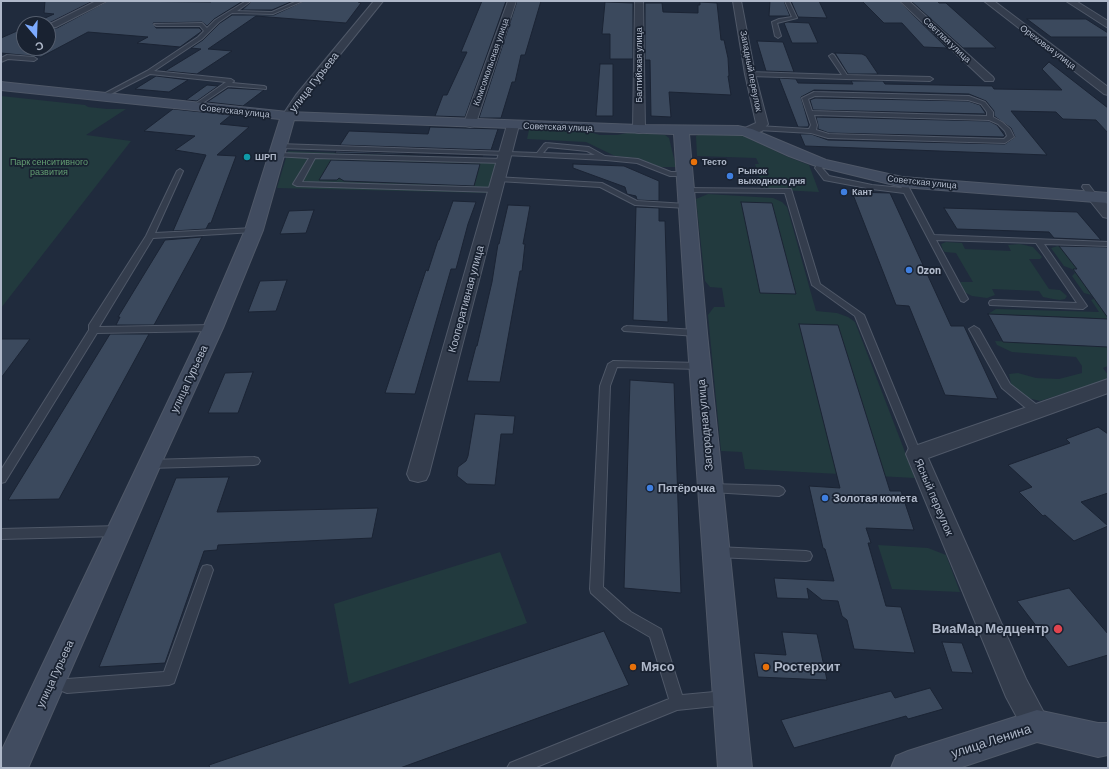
<!DOCTYPE html>
<html>
<head>
<meta charset="utf-8">
<style>
	body { margin:0 }
	#map { position:relative; width:1109px; height:769px; overflow:hidden; background:#202b3d; font-family:Barlow,sans-serif }
	canvas { display:block }
	.frame { position:absolute; inset:0; border:2px solid #afb8c9; pointer-events:none }
	.north { position:absolute; left:16px; top:16px; width:40px; height:40px; box-sizing:border-box; background:#192231; border:1px solid #555e6e; border-radius:50%; rotate:161deg; font-size:11px; font-weight:700; line-height:16px; text-align:center; color:#afb8c9 }
	.north::after { content:''; display:block; margin:auto; width:14px; height:18px; background:#7dabff; clip-path:polygon(50% 0,100% 100%,50% 72%,0 100%) }
</style>
</head>
<body>
<div id="map">
<canvas width="1109" height="769"></canvas>
<div class="frame"></div>
<div class="north">С</div>
</div>
<script>
const context = document.querySelector('canvas').getContext('2d');
context.lineJoin = 'round';
function fill(path, color) { context.fillStyle = color; context.fill(path, 'evenodd'); }
const shape = rows => new Path2D(rows.map(r => 'M' + r).join(''));
function stroke(path, color, width, dash) { context.strokeStyle = color; context.lineWidth = width; context.lineCap = dash ? 'butt' : 'round'; context.setLineDash(dash || []); context.stroke(path); }
function write(font, color, halo, rows, align = 'center') {
  context.font = font + ' Barlow,sans-serif'; context.lineWidth = 3.5; context.setLineDash([]); context.textBaseline = 'middle'; context.strokeStyle = halo; context.fillStyle = color; for (const [text, x, y, turn = 0] of rows) {
    context.save(); context.translate(x, y); context.rotate((+turn || 0) * Math.PI / 180); context.textAlign = isNaN(turn) ? turn : align; if (halo) context.strokeText(text, 0, 0); context.fillText(text, 0, 0); context.restore();
  }
}
fill(shape([
	[1,96,85,105,88,107,107,109,126,109,86,135,131,141,1,308],
	[531,129,586,131,600,135,617,135,632,132,665,135,669,138,676,167,660,167,637,158,615,156,586,142,527,139,529,130],
	[702,133,741,135,788,157,809,165,819,192,763,189,755,164,759,164,756,158,697,156,696,136],
	[288,151,497,159,487,193,277,188],
	[708,194,773,198,782,202,787,207,816,311,837,313,848,317,855,322,915,478,745,469,742,452,721,451,708,315,714,307,725,307,722,288,710,287,705,281,696,199],
	[799,324,838,326,884,472,836,470],
	[946,242,962,243,965,249,1011,251,1008,245,1020,244,1033,247,1042,257,1040,259,1029,259,1049,289,1060,290,1067,296,1065,299,1060,300,1053,299,1043,297,1039,291,992,289,995,295,987,298,972,296,964,292,960,282,973,282,956,253,945,252,943,250,941,244],
	[1058,246,1100,249,1104,247,1108,247,1108,342,1092,318,988,314,996,309,1099,312,1091,300,1094,299,1091,295,1084,293,1072,276,1075,273,1072,269,1064,266,1051,248],
	[995,341,1108,347,1108,366,1103,368,1108,375,1106,380,1040,401,1028,398,1015,390,1011,384,1009,374,1018,373,1036,378,1059,379,1082,373,1082,366,1076,357,1012,352,997,345],
	[878,545,928,548,946,555,960,592,892,589],
	[500,552,527,623,349,684,334,604]
]), '#223a3e');
const building = shape([
	[45,1,93,1,47,24,32,24,54,14,44,13,45,1],
	[108,1,211,2,211,1,243,1,214,19,207,26,202,22,153,23,156,28,199,28,202,31,180,47,137,43,148,37,88,32,41,57,1,53,1,38,24,28,24,48,48,48,48,27,57,28,108,1],
	[252,1,293,1,272,10,242,10,252,1],
	[304,1,359,1,358,2,361,3,346,23,256,16,208,49,232,51,197,74,165,71,201,49,191,48,203,40,220,23,232,15,274,15,304,1],
	[482,1,506,1,465,117,435,116,443,95,447,95,467,52,461,52,482,1],
	[517,1,541,1,525,55,521,55,515,82,512,82,501,118,479,118,517,1],
	[770,1,784,1,790,16,769,16,770,1],
	[791,1,819,1,827,18,798,17,791,1],
	[862,1,899,1,947,48,924,47,902,23,884,23,862,1],
	[911,1,937,1,939,3,946,3,996,48,963,48,911,1],
	[605,2,633,3,633,59,610,59,610,34,602,34,605,2],
	[700,2,717,3,721,40,724,40,728,58,729,76,728,76,731,95,669,92,671,117,651,116,650,60,645,60,645,3,662,3,663,12,698,13,698,5,700,5,700,2],
	[1027,19,1086,19,1108,33,1108,37,1051,37,1027,19],
	[787,22,809,23,818,43,792,43,784,23,787,22],
	[757,41,783,42,794,72,766,71,757,41],
	[835,53,862,54,866,56,878,74,848,74,835,53],
	[1049,62,1108,108,1108,133,1096,120,1063,119,1056,112,1011,111,1047,155,805,146,800,134,811,134,828,140,1005,144,1015,137,1011,128,994,116,994,111,986,101,969,94,814,90,801,97,809,125,808,127,798,127,779,78,796,79,798,83,853,84,851,81,883,81,885,84,992,86,994,89,1062,90,1042,69,1049,62],
	[600,64,613,64,613,116,596,116,600,64],
	[156,76,188,80,169,92,135,89,156,76],
	[207,85,218,86,197,101,186,100,207,85],
	[228,88,264,90,243,106,207,102,228,88],
	[815,98,968,101,980,105,986,114,813,110,810,100,815,98],
	[173,109,231,115,220,124,249,127,217,155,236,156,211,223,209,223,206,229,173,231,206,155,175,150,195,136,144,131,173,109],
	[816,117,989,121,997,125,1005,136,1003,137,829,133,818,129,818,125,816,117],
	[430,127,498,129,491,150,340,145,349,131,428,134,430,127],
	[336,151,483,156,335,153,336,151],
	[331,160,480,164,474,186,344,181,339,178,337,180,319,180,331,160],
	[573,164,624,166,659,181,659,201,637,200,636,196,627,194,625,187,573,168,573,164],
	[852,192,890,193,951,326,964,326,998,399,945,395,909,306,896,305,852,192],
	[453,201,476,202,468,224,456,269,451,269,415,394,385,393,426,270,428,271,438,240,439,240,453,201],
	[741,202,772,203,796,294,760,293,741,202],
	[508,205,530,206,523,244,525,244,522,271,520,271,500,382,467,381,476,346,477,346,492,282,498,244,499,244,508,205],
	[636,207,659,208,659,221,665,221,668,322,633,320,636,207],
	[944,208,1077,212,1101,240,1054,238,1049,232,957,229,944,208],
	[314,210,306,233,280,234,289,211,314,210],
	[202,237,154,325,116,325,120,317,118,317,165,240,202,237],
	[1059,246,1107,247,1108,249,1108,318,1073,269,1077,269,1059,246],
	[287,280,276,311,248,312,260,281,287,280],
	[988,314,1108,319,1108,347,1003,342,988,314],
	[799,324,838,325,890,491,901,491,914,530,866,528,871,543,868,543,886,606,901,607,915,653,854,649,847,620,842,616,838,601,822,600,807,588,809,599,777,598,774,578,834,581,825,549,823,548,809,486,840,488,799,324],
	[110,334,149,334,59,499,8,500,110,334],
	[1,339,30,339,1,378,1,339],
	[253,372,238,413,208,413,225,373,253,372],
	[630,380,674,383,681,593,624,588,630,380],
	[475,414,515,416,513,434,501,434,495,485,467,484,457,476,458,467,466,461,468,456,475,414],
	[1098,427,1108,434,1108,493,1081,502,1108,526,1074,541,1045,515,1043,516,1019,492,1032,487,1008,465,1070,443,1066,439,1098,427],
	[229,477,217,512,378,508,372,538,218,545,217,550,204,551,165,663,99,667,176,478,229,477],
	[1069,588,1108,634,1108,655,1068,667,1017,601,1069,588],
	[604,631,629,685,400,768,210,768,209,765,604,631],
	[782,632,817,634,827,680,758,677,754,653,786,655,782,632],
	[942,642,962,643,973,673,952,672,942,642],
	[930,688,943,709,908,719,906,716,794,748,781,720,891,691,895,698,930,688]
]);
fill(building, '#3b495d');
stroke(building, '#1b2434', 1);
const lane = shape([
	[246,1,251,1,237,11,272,12,297,1,303,1,273,14,232,13,219,22,202,39,154,71,231,79,234,81,232,83,264,86,266,87,266,89,228,86,194,109,191,107,192,106,226,82,150,74,103,98,98,97,147,71,198,37,204,31,200,26,156,26,154,24,202,23,207,28,215,20,246,1],
	[785,1,789,1,797,18,777,23,781,36,778,38,775,36,772,22,779,19,792,17,785,1],
	[832,54,834,55,847,75,930,77,933,79,930,81,846,79,750,76,747,74,750,72,842,75,829,56,832,54],
	[7,55,34,57,37,59,34,61,8,59,1,62,1,58,7,55],
	[814,92,969,96,985,102,993,112,993,117,1002,122,1010,129,1014,137,1005,143,828,138,811,133,758,130,755,128,758,126,809,129,811,125,802,98,814,92],
	[815,96,968,100,981,104,987,112,987,116,812,111,808,99,815,96],
	[814,115,989,120,998,124,1005,131,1007,136,1004,139,829,134,816,130,817,125,814,115],
	[546,143,589,147,605,156,638,159,671,172,685,172,689,174,685,176,670,176,637,163,606,160,505,155,279,148,276,146,279,144,537,153,544,144,546,143],
	[548,147,587,151,595,155,543,153,548,147],
	[276,153,503,159,506,161,503,163,315,158,302,182,499,188,500,190,496,192,297,186,293,184,309,158,274,156,274,154,276,153],
	[821,161,824,163,822,168,829,176,872,185,902,188,898,182,902,180,905,180,934,235,1108,242,1108,246,1044,244,1087,306,1083,309,990,305,989,303,990,301,993,300,1077,303,1036,243,936,240,968,299,964,302,961,301,904,193,872,189,824,180,815,168,819,162,821,161],
	[180,169,183,171,155,233,254,228,258,230,254,232,153,238,99,327,213,325,218,328,213,331,97,333,5,482,1,483,1,470,89,330,89,325,146,236,177,171,180,169],
	[495,177,602,183,637,201,687,204,691,206,687,208,635,205,600,187,498,181,495,181,495,177],
	[1083,185,1089,185,1098,197,1097,199,1091,199,1082,187,1083,185],
	[684,188,791,189,820,284,864,315,921,454,920,457,916,458,912,457,911,454,855,316,812,285,785,193,687,192,684,192,684,188],
	[627,326,697,330,702,333,697,336,624,331,622,329,624,327,627,326],
	[974,326,979,329,1010,384,1041,408,1042,411,1041,414,1033,414,1002,388,969,329,974,326],
	[613,361,700,363,705,366,700,369,617,367,610,386,603,587,631,612,661,629,682,695,725,691,730,693,732,698,730,703,725,705,677,710,534,768,507,768,510,763,669,699,650,637,621,620,591,593,590,589,600,386,608,364,613,361],
	[254,457,258,458,260,461,258,464,254,465,149,468,145,467,143,464,145,461,149,460,254,457],
	[711,484,779,486,783,488,785,491,783,494,779,496,711,492,707,491,705,488,707,485,711,484],
	[119,526,123,527,125,531,123,535,119,536,1,539,1,529,119,526],
	[716,547,806,551,810,552,812,556,810,560,806,561,716,557,712,556,710,552,712,548,716,547],
	[207,565,211,566,213,570,174,683,169,685,67,693,62,691,60,686,62,681,67,679,164,672,201,570,203,566,207,565]
]);
const street = shape([
	[96,1,107,1,56,27,50,27,48,25,96,1],
	[374,1,383,1,305,98,292,119,284,119,282,116,296,95,374,1],
	[508,1,516,1,476,123,474,126,470,127,466,126,464,123,508,1],
	[635,1,643,1,645,129,643,132,639,133,635,132,633,129,635,1],
	[733,1,741,1,755,74,768,124,762,131,747,136,743,135,741,132,743,129,756,123,745,74,733,1],
	[900,1,909,1,993,77,994,79,993,81,985,81,900,1],
	[984,1,994,1,1108,87,1108,95,1104,94,984,1],
	[1066,1,1076,1,1108,21,1108,28,1066,1],
	[513,121,517,122,519,125,429,474,426,480,418,482,410,480,407,474,507,125,509,122,513,121],
	[1094,193,1099,194,1108,205,1108,218,1103,217,1087,197,1089,194,1094,193],
	[1108,379,1108,393,928,458,1026,679,1051,726,1047,736,1037,740,1027,736,1006,697,906,454,909,448,1108,379]
]);
const secondary = shape([
	[1,82,288,112,639,125,738,126,752,129,826,160,902,177,1108,193,1108,203,902,187,816,166,789,156,743,135,689,134,707,333,752,768,718,768,687,333,674,134,294,120,263,230,223,328,161,464,28,768,1,768,1,752,203,328,245,230,280,119,1,90,1,82],
	[1037,710,1098,723,1108,723,1108,755,1098,757,1037,742,959,768,891,768,896,756,908,751,1037,710]
]);
stroke(lane, '#4f5868', 2);
stroke(street, '#4f5868', 2);
stroke(secondary, '#4f5868', 2);
fill(lane, '#343d4d');
fill(street, '#343d4d');
fill(secondary, '#414c60');
for (const [x, y, r, color] of [
	[247,157,4,"#0f9aa8"],
	[694,162,4,"#e8710a"],
	[730,176,4,"#3f7fe0"],
	[844,192,4,"#3f7fe0"],
	[909,270,4,"#3f7fe0"],
	[650,488,4,"#3f7fe0"],
	[825,498,4,"#3f7fe0"],
	[1058,629,5,"#e0444e"],
	[633,667,4,"#e8710a"],
	[766,667,4,"#e8710a"]
]) { const dot = new Path2D(); dot.arc(x, y, r, 0, 2 * Math.PI); context.fillStyle = color; context.fill(dot); stroke(dot, '#192231', 1.5); }
write('9px', '#afb8c9', '#192231', [
	["Светлая улица",947,40,43],
	["Ореховая улица",1048,47,37],
	["Комсомольская улица",491,62,-71],
	["Балтийская улица",639,65,-90],
	["Западный переулок",751,71,79],
	["Советская улица",235,111,6],
	["Советская улица",558,127,2],
	["Советская улица",922,182,6]
]);
write('bold 9px', '#afb8c9', '#192231', [
	["ШРП",255,157],
	["Тесто",702,162],
	["Рынок",738,171],
	["выходного дня",738,181],
	["Кант",852,192]
], 'left');
write('9px', '#639d72', '#192231', [
	["Парк сенситивного",49,162],
	["развития",49,172]
]);
write('11px', '#afb8c9', '#192231', [
	["улица Гурьева",314,82,-52],
	["Кооперативная улица",466,299,-75],
	["улица Гурьева",189,379,-65],
	["Загородная улица",705,425,-95],
	["Ясный переулок",934,497,67],
	["улица Гурьева",55,674,-65]
]);
write('bold 11px', '#afb8c9', '#192231', [
	["Ozon",917,270],
	["Пятёрочка",658,488],
	["Золотая комета",833,498]
], 'left');
write('bold 13px', '#afb8c9', '#192231', [
	["ВиаМар Медцентр",1049,629,"right"],
	["Мясо",641,667],
	["Ростерхит",774,667]
], 'left');
write('13px', '#afb8c9', '#192231', [
	["улица Ленина",991,741,-18]
]);
</script>
</body>
</html>
